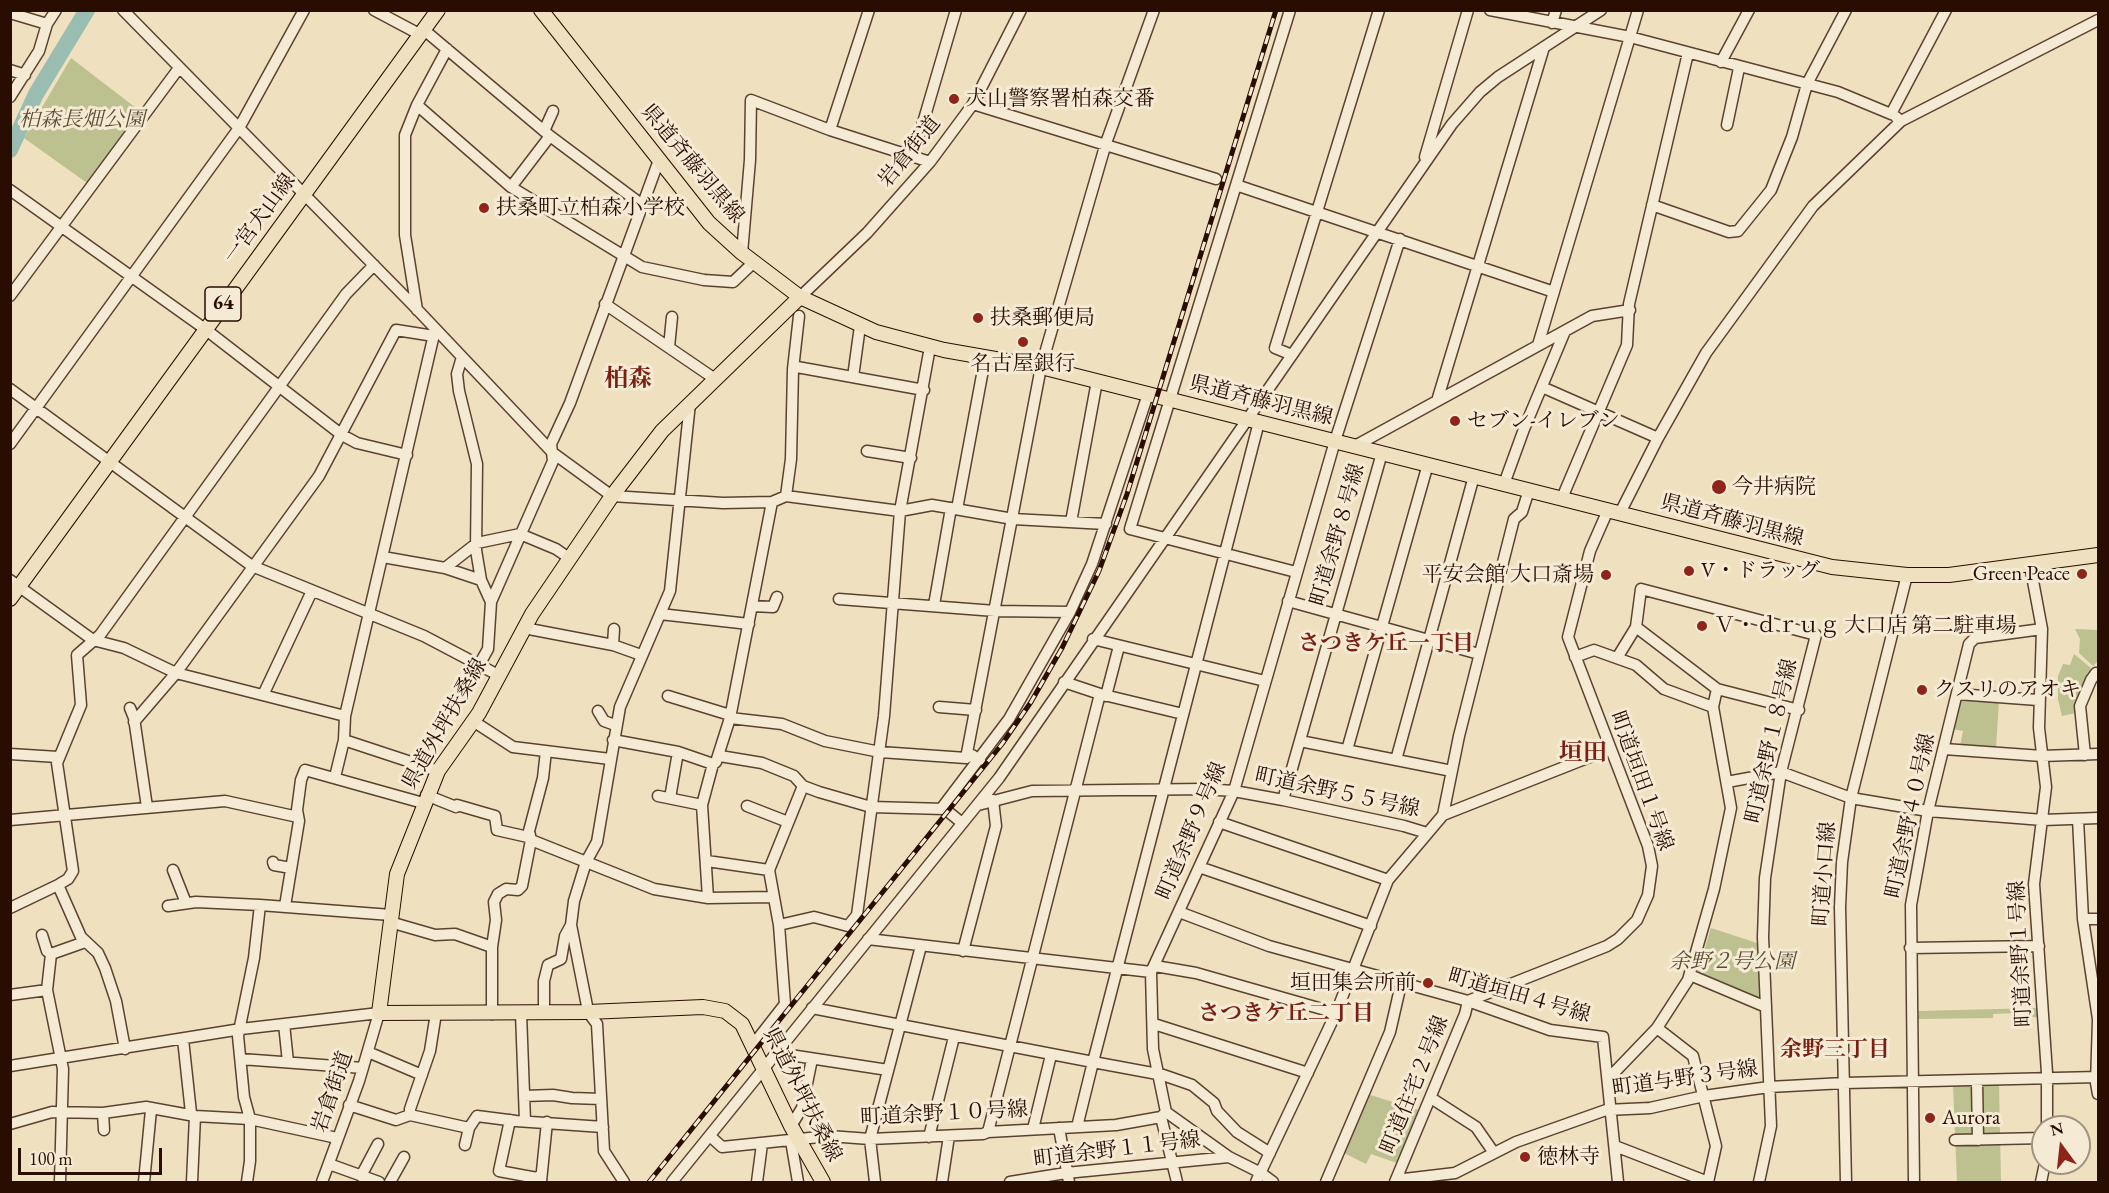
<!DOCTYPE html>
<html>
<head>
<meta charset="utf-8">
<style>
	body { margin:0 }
	#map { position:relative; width:2109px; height:1193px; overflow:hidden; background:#efe0bf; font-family:"EB Garamond",serif }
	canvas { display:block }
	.frame { position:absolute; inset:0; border:12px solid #2a0d01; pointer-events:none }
	.north { position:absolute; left:2031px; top:1115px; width:60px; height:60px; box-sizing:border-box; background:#f5ebd5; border:2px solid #a49280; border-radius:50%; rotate:345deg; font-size:16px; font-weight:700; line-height:24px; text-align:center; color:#2a0d01 }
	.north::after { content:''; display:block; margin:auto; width:21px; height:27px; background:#8f2418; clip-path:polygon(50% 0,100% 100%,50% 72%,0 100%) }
	.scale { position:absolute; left:18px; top:1148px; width:144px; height:27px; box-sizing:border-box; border:3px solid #2a0d01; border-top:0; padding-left:8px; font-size:18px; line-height:21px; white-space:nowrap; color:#2a0d01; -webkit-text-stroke:4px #f5ebd5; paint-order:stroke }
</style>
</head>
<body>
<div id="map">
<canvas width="2109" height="1193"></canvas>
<div class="frame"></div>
<div class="north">N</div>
<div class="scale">100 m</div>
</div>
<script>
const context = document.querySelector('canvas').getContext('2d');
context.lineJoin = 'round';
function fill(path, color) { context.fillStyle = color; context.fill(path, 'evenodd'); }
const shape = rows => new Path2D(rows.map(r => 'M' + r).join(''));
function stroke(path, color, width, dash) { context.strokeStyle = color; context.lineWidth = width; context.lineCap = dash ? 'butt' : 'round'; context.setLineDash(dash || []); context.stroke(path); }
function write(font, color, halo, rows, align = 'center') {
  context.font = font + ' "EB Garamond","Noto Serif JP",serif'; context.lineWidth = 6; context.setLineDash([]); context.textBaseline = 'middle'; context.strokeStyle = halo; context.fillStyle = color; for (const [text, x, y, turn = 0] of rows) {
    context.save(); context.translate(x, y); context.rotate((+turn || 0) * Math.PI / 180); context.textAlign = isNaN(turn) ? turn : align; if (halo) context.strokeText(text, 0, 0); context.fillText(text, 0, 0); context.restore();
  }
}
fill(shape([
	[71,58,140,111,87,183,24,138],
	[2075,629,2098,630,2098,661,2093,666,2079,653,2080,639],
	[2074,654,2091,668,2076,713,2062,716,2058,699,2058,676,2063,664,2070,665],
	[1964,699,1999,701,1996,748,1960,746,1963,731,1953,729,1959,702],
	[1711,928,1760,944,1761,997,1758,1000,1699,976,1698,970],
	[2039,1005,2040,1020,2037,1017,2016,1017,2016,1013,1993,1014,1993,1018,1918,1019,1915,1023,1914,1007,1919,1011,2036,1008],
	[1999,1084,2001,1182,1957,1182,1953,1085],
	[1367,1094,1419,1110,1397,1163,1371,1154,1366,1164,1342,1152]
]), '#bcc18f');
stroke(shape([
	[10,150,36,94,87,10]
]), '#9abdb2', 16);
const minor = shape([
	[123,10,412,304,553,453,612,496,723,503,772,502,786,496,900,511,932,505,1013,519,1106,524],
	[374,10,421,35],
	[1290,10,1130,529,1296,572],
	[1490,10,1630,37,1838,92,1891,114,1946,10],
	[10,13,47,24],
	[1552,23,1556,10],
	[423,29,550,136,641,204],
	[1721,62,1749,10],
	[10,70,25,75],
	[10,97,39,51,47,24,56,10],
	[973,104,1216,179],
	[417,105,511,187,642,267,704,280,733,282,753,263],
	[1896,117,1901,121,2098,20],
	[1727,125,1739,68],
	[830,130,869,10],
	[544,131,553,111],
	[908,154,920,133,956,10],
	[1425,157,1468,10],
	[1236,185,1554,292],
	[511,187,550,136],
	[10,190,205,329,342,435,357,443,407,455],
	[1652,205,1729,232,1738,231,1771,190,1792,137,1807,84,1846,10],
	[742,253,750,160,751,100,830,130,930,162],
	[10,296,179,68],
	[800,297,867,233,930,162,973,104,1021,10],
	[605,304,715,379],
	[417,310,405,235,405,135,417,105,447,49],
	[1538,345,1638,10],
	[669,347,672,317],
	[1292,355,1275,348,1379,10],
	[462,357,457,374,459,391,477,464,476,550,481,580,491,602],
	[793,369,797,367,924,390],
	[853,377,860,326],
	[1542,387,1658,438],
	[10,389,252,566,424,636,498,675],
	[1437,401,1544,47],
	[10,444,239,128,304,10],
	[1355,446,1592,316,1630,310],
	[867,451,911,458],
	[1504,484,1524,429,1565,331],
	[786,496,791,459,793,369,799,316],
	[1562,498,1627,345,1629,304,1688,53],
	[957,509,985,359],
	[1620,513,1658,438,1706,353,1813,206,1901,121],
	[1071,522,1097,381],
	[383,557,445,568,481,580],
	[2030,565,2042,629,2039,728,2046,787,2034,884,2047,1073,2047,1127],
	[445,568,477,543,520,534,556,549,569,558],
	[10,580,93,640,124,648,176,673,345,716],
	[839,599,995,611,1070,612,1092,564,1148,394],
	[1288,601,1479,654],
	[934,605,951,508],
	[752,606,773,607,777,597],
	[660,614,749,624],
	[1636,627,1717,689,1713,707],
	[524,628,613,645,641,655],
	[1093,639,1265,681],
	[613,645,614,629],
	[1575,657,1594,650,1636,665,1664,689,1713,707,1731,808,1714,889,1688,980,1657,1028,1609,1078],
	[1617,658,1636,627,1641,589,1816,635,1781,772,1765,878,1763,937,1771,1126,1759,1182],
	[479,665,488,649,491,602,553,461,551,444,570,403,659,160],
	[1064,682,1100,694,1183,714],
	[1717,689,1799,710],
	[264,693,312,591],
	[1957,694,2038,700],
	[668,696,730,715],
	[1106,696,1119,646],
	[939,707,976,710],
	[130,708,134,718,147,807],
	[598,711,604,721,615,725],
	[730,718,782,724,825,741,880,752,966,758,972,755,980,760],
	[473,721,513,747,610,759],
	[134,722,176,673,319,476,396,330,434,336],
	[344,740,438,771],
	[613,740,678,752,713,764,716,762,730,718,772,502],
	[1300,741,1452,771],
	[1944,749,2042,756,2098,754],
	[1347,750,1428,464],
	[10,754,58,757],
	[2085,755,2080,706,2091,680,2096,673,2098,675],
	[720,756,762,763,794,776,803,786,819,792,871,807,945,809,962,823],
	[966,758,1041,367,1106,143,1154,10],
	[1396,760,1474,476],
	[335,777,344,740,345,716,435,330],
	[1727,782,1781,772,1851,798,1928,811,2043,820,2098,818],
	[426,795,456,807,457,805,495,816,497,830,528,837],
	[658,796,702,805],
	[670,798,678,752],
	[1283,800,1382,453],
	[978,805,1032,791,1204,789,1234,791,1283,800,1404,826,1427,833],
	[747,806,788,822],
	[941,809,1009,719,1070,612],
	[1443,815,1610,749],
	[2078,819,2083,919,2098,1019],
	[10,820,225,801,298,817],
	[1219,822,1388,880],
	[531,840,654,889,708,898,772,897],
	[707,861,769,870],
	[273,862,274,865,291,868],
	[1199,867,1371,926],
	[173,870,186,903],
	[708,898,702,805,713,764],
	[168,906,196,902,260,905],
	[285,906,299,821,297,810,301,780,305,770,423,803],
	[10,908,58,885],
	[1179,912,1269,946,1468,1001,1550,1030,1603,1037,1618,1182],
	[2083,919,2098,919],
	[390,922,435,935,455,934,492,947,492,1014],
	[779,925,769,870,803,786],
	[42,935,47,951,51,954],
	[868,939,1151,972],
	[492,947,496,920,494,902,498,894,506,889,518,890,522,886,531,840,529,831,543,778,546,751],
	[1910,948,2039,946],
	[963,951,996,826,993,800],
	[1155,966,1196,973,1336,1013],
	[1690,975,1766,1007],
	[47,990,51,954,85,942],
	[10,995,47,990,63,1069,60,1182],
	[812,1008,1093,1062,1259,422],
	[588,1011,571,925,574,901,586,862,597,842,620,707,670,591,690,403],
	[588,1012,597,1024,604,1151,624,1182],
	[521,1013,525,1121],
	[544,1013,544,981,548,965,561,959,565,936,571,925],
	[2098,1020,2096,1083,2098,1094],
	[284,1024,288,1062],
	[1154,1024,1308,1073],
	[1657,1028,1693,1056,1716,1146,1708,1182],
	[183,1039,191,1113],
	[753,1045,785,1004,779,925,814,917,848,926,857,915,884,716,900,511,930,347],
	[125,1049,116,1001,105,968,98,953,81,937,58,885,68,879,73,871,57,763,81,705,77,655,100,635,346,294,374,265],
	[368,1052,422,1075],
	[777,1053,888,1070],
	[241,1059,363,1068],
	[10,1066,241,1029,379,1013,359,1081,322,1182],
	[1977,1081,1978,1140],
	[524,1096,553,1095,572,1098,601,1099],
	[1431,1098,1476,1127,1494,1153],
	[349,1105,396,1120,410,1115,469,1128,477,1116,516,1121,603,1127],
	[103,1113,104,1130],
	[410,1115,410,1109,430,1051,436,1013],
	[1161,1117,1177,1182],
	[510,1120,499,1171,537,1178,541,1175],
	[10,1124,52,1112,103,1113,146,1107,195,1116,250,1119,337,1138],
	[791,1126,802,1108,812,1059],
	[1077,1127,1093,1062,1163,1075,1192,1085,1214,1103,1217,1111,1237,1132,1270,1153],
	[1059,1128,1069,1182],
	[1033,1129,1051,1055],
	[988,1132,1100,694],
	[710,1136,722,1147,829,1136,870,1139,983,1134,988,1132,1116,1125,1161,1117,1166,1112],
	[929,1137,954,1037],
	[1955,1140,2043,1138],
	[791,1141,798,1182],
	[465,1145,469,1128],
	[1615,1146,1708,1182],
	[329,1164,379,1182],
	[361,1176,378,1144],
	[1398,1177,1404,1179,1455,1173,1516,1142,1606,1110,1650,1108,1704,1096,1769,1087,1844,1083,2098,1077],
	[541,1181,547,1122],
	[144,1182,151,1110],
	[192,1182,195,1116],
	[247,1182,250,1161,250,1119,244,1097,238,1036,254,958,260,905,391,915],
	[390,1182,404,1157],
	[672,1182,999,778,1452,124,1480,92,1498,77,1601,10],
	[757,1182,762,1144],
	[875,1182,870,1139,921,946],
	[942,1182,949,1136],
	[1010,1182,1066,1173,1229,1157],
	[1256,1182,1336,1013,1388,880,1443,815,1459,736,1514,519,1522,512,1529,490],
	[1273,1182,1261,1173,1229,1157,1166,1112,1153,1049,1151,972,1234,791,1335,441,1400,239],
	[1326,1182,1390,1032,1401,984],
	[1395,1182,1465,1014,1468,1001,1607,946,1618,939,1637,920,1648,895,1652,866,1648,846,1568,637,1590,551,1608,510],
	[1846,1182,1840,907,1842,862,1851,798,1907,575],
	[1914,1182,1911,905,1928,811,1969,644,1975,638,2042,629],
	[2041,1182,2045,1163]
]);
const major = shape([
	[541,10,709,223,742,253,800,297,876,332,944,350,1041,367,1832,567,1907,575,1949,575,2098,555],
	[800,297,662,431,612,496,532,614,479,713,438,771,397,874,379,1013,588,1012,703,1007,725,1011,742,1024,791,1126,823,1182],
	[10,599,438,10]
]);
stroke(minor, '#5b4230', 13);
stroke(major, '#2a0d01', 16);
stroke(minor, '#f5ebd5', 10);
stroke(major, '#efe0bf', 14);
const rail = shape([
	[649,1182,1002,744,1031,702,1062,648,1099,571,1127,494,1276,10]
]);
stroke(rail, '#2a0d01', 5);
stroke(rail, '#f5ebd5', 3, [9]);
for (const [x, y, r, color] of [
	[954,99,6,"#8f2418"],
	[484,208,6,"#8f2418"],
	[978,318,6,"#8f2418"],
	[1023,342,6,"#8f2418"],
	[1455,421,6,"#8f2418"],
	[1719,487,8,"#8f2418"],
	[1689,571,6,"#8f2418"],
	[2082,574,6,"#8f2418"],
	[1606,575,6,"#8f2418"],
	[1702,626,6,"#8f2418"],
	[1922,690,6,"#8f2418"],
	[1428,983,6,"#8f2418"],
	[1930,1118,6,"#8f2418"],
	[1525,1157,6,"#8f2418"]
]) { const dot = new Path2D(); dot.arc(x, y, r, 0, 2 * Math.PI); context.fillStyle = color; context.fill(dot); stroke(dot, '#f5ebd5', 2); }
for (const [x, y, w] of [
	[223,304,36]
]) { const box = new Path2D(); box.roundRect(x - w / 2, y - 17, w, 34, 4.5); context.fillStyle = '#f5ebd5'; context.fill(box); stroke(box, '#2a0d01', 1.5); }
write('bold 20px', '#2a0d01', null, [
	["64",223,304]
]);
write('21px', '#2a0d01', '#f5ebd5', [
	["犬山警察署柏森交番",966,99],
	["扶桑町立柏森小学校",496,208],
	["扶桑郵便局",990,318],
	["名古屋銀行",1023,364,"center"],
	["セブン-イレブン",1467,421],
	["今井病院",1732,487],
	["V・ドラッグ",1701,571],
	["Green Peace",2070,574,"right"],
	["平安会館 大口斎場",1594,575,"right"],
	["Ｖ・ｄｒｕｇ 大口店 第二駐車場",1714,626],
	["クスリのアオキ",1934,690],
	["垣田集会所前",1416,983,"right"],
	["Aurora",1942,1118],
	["徳林寺",1537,1157]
], 'left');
write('italic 21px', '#5d4c33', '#f5ebd5', [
	["柏森長畑公園",82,120],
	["余野２号公園",1732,962]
]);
write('21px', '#2a0d01', '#f5ebd5', [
	["岩倉街道",910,152,-51],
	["県道斉藤羽黒線",692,164,50],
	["一宮犬山線",260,219,-54],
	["県道斉藤羽黒線",1261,401,14],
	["県道斉藤羽黒線",1732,521,15],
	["町道余野８号線",1338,535,-74],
	["県道外坪扶桑線",445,724,-60],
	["町道余野１８号線",1772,741,-77],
	["町道垣田１号線",1641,781,70],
	["町道余野５５号線",1337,793,12],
	["町道余野４０号線",1911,816,-78],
	["町道余野９号線",1192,831,-67],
	["町道小口線",1825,874,-86],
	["町道余野１号線",2021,954,-93],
	["町道垣田４号線",1519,996,16],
	["町道与野３号線",1685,1079,-8],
	["町道住宅２号線",1415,1085,-68],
	["岩倉街道",333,1092,-71],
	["県道外坪扶桑線",802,1095,63],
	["町道余野１０号線",944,1114,-3],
	["町道余野１１号線",1117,1150,-7]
]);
write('bold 22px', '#7a1f14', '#f5ebd5', [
	["さつきケ丘一丁目",1386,644],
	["さつきケ丘二丁目",1286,1014],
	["余野三丁目",1835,1050]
]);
write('bold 24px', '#7a1f14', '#f5ebd5', [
	["柏森",628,379],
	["垣田",1583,753]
]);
</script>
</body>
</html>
